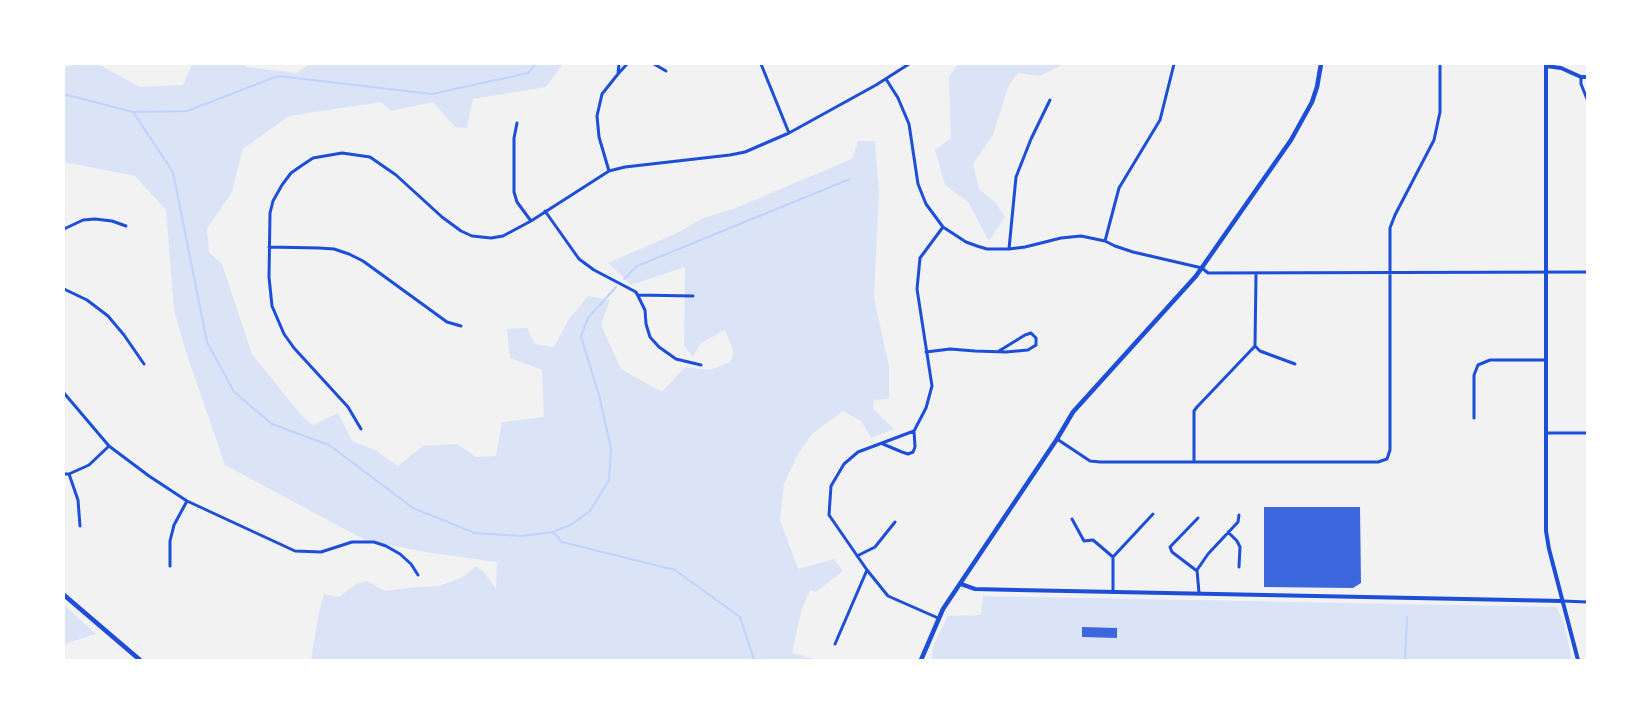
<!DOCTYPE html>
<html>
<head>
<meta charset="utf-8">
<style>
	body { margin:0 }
	#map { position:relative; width:1651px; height:724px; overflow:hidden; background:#f2f2f2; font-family:Overpass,sans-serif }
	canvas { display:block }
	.frame { position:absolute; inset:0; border:65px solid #fff; pointer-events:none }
</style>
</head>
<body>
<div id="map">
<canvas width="1651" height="724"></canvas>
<div class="frame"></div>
</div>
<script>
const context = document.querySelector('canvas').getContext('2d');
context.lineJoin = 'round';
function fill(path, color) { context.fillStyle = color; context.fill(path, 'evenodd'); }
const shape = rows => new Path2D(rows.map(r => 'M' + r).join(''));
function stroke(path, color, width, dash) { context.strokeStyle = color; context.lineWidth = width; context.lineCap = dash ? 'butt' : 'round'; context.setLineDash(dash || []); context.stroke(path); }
fill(shape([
	[81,64,98,64,140,87,183,85,192,64,245,64,246,67,297,73,309,64,563,64,546,87,473,99,467,128,455,127,433,102,391,111,381,102,289,116,243,149,231,194,207,228,209,252,222,264,252,354,301,415,313,425,338,413,352,441,375,450,398,466,423,446,457,444,476,457,496,456,502,422,544,417,542,370,510,358,507,329,527,328,535,344,554,347,569,319,588,296,610,300,601,325,621,369,662,392,685,367,710,370,730,362,734,353,725,330,701,343,693,357,684,346,685,267,631,285,608,263,679,232,703,218,733,209,852,159,858,141,875,141,879,192,874,298,889,366,889,399,874,400,873,409,894,429,871,438,861,421,843,411,812,434,798,454,784,484,780,520,798,569,834,559,843,571,816,592,810,590,801,612,792,653,819,660,311,660,318,617,324,594,339,597,356,584,367,581,385,591,417,587,439,586,463,577,476,566,484,572,496,589,497,562,431,553,384,544,375,540,365,540,225,465,186,352,174,310,166,210,135,176,64,162,64,67],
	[958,64,1059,64,1061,66,1039,76,1018,73,1008,87,993,135,973,164,979,189,995,202,1005,217,989,241,968,202,945,185,935,150,951,138,949,77],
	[983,596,1556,607,1563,620,1572,660,931,660,934,644,948,616,981,615],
	[64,605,96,634,64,644]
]), '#dbe4f7');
stroke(shape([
	[64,94,133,112,173,172,207,342,234,392,272,424,329,445,413,508,475,533,521,536,553,532,572,524,590,511,609,480,611,449,600,399,581,336,588,318,616,287],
	[133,112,187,111,278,76,432,94,528,73,536,64],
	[624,279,637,266,850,179],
	[553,532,562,542,675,570,740,617,754,660],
	[1405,660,1407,617]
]), '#bfd3fe', 2);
fill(shape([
	[1264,507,1360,507,1361,583,1353,588,1264,587],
	[1082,627,1117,628,1117,638,1082,637]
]), '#3d67dc');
stroke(shape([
	[654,64,666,71],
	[761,64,789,133],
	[618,74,627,64],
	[1581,77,1581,84,1587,99],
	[886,79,898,98,909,124,918,184,926,204,943,227,966,242,977,246,987,249,1009,249,1025,247,1061,238,1081,236,1105,241,1115,246,1133,252,1202,268,1208,273,1587,272],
	[517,123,514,138,514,192,517,202,531,221],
	[609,171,599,137,597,116,602,94,618,74,619,64],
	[545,211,579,259,594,270,636,292,645,310,646,324,650,337,659,347,676,359,701,365],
	[64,229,83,220,95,219,112,221,126,226],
	[1105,241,1119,188,1160,120,1174,64],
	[269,247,319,248,334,249,349,254,363,261,447,322,461,326],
	[1009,249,1016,177,1031,139,1050,100],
	[64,289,87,300,108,316,124,335,144,364],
	[638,295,693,296],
	[1255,346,1260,351,1295,364],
	[926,352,950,349,975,351,1006,352,1028,350,1036,345,1036,338,1031,333,1025,335,999,351],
	[64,393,109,446,149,476,187,501,295,551,321,552,352,542,374,542,386,546,400,554,411,564,418,575],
	[1474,418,1474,375,1478,365,1490,360,1546,360],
	[361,429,348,407,294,348,284,334,272,306,269,277,270,213,273,201,282,185,291,173,301,166,313,158,342,153,370,157,396,175,442,217,461,231,472,236,491,238,503,236,531,221,609,171,625,167,730,155,745,152,789,133,876,85,909,64],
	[1546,433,1587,433],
	[1057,439,1090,461,1100,462,1378,462,1387,459,1390,450,1390,228,1395,215,1434,140,1440,112,1440,64],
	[883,444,902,452,908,454,913,452,915,447,914,431],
	[1194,462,1194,411,1197,407,1255,346,1256,274],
	[64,474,69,474,89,465,109,446],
	[69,474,78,500,80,526],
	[1072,519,1084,541,1093,540,1113,557],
	[1228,532,1237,541,1240,547,1239,567],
	[857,556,875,547,895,522],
	[170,566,170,541,174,525,187,501],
	[1197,571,1172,552,1170,547,1198,518],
	[1113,592,1113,557,1153,514],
	[1199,593,1197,570,1208,554,1238,522,1239,515],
	[1563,601,1587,602],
	[938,618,888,596,867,570,829,515,831,486,844,464,858,452,914,431,926,408,932,386,917,289,920,258,943,227],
	[835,644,867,570]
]), '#1d4ed8', 3);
stroke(shape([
	[1546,64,1546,531,1549,549,1578,660],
	[1546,66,1561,68,1581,77,1587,77],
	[961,584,975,589,1017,590,1563,601]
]), '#1d4ed8', 4);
stroke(shape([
	[64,595,140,660],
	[921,660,943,609,1057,439,1073,412,1196,276,1291,140,1312,102,1317,87,1321,64]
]), '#1d4ed8', 4.5);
</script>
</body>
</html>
